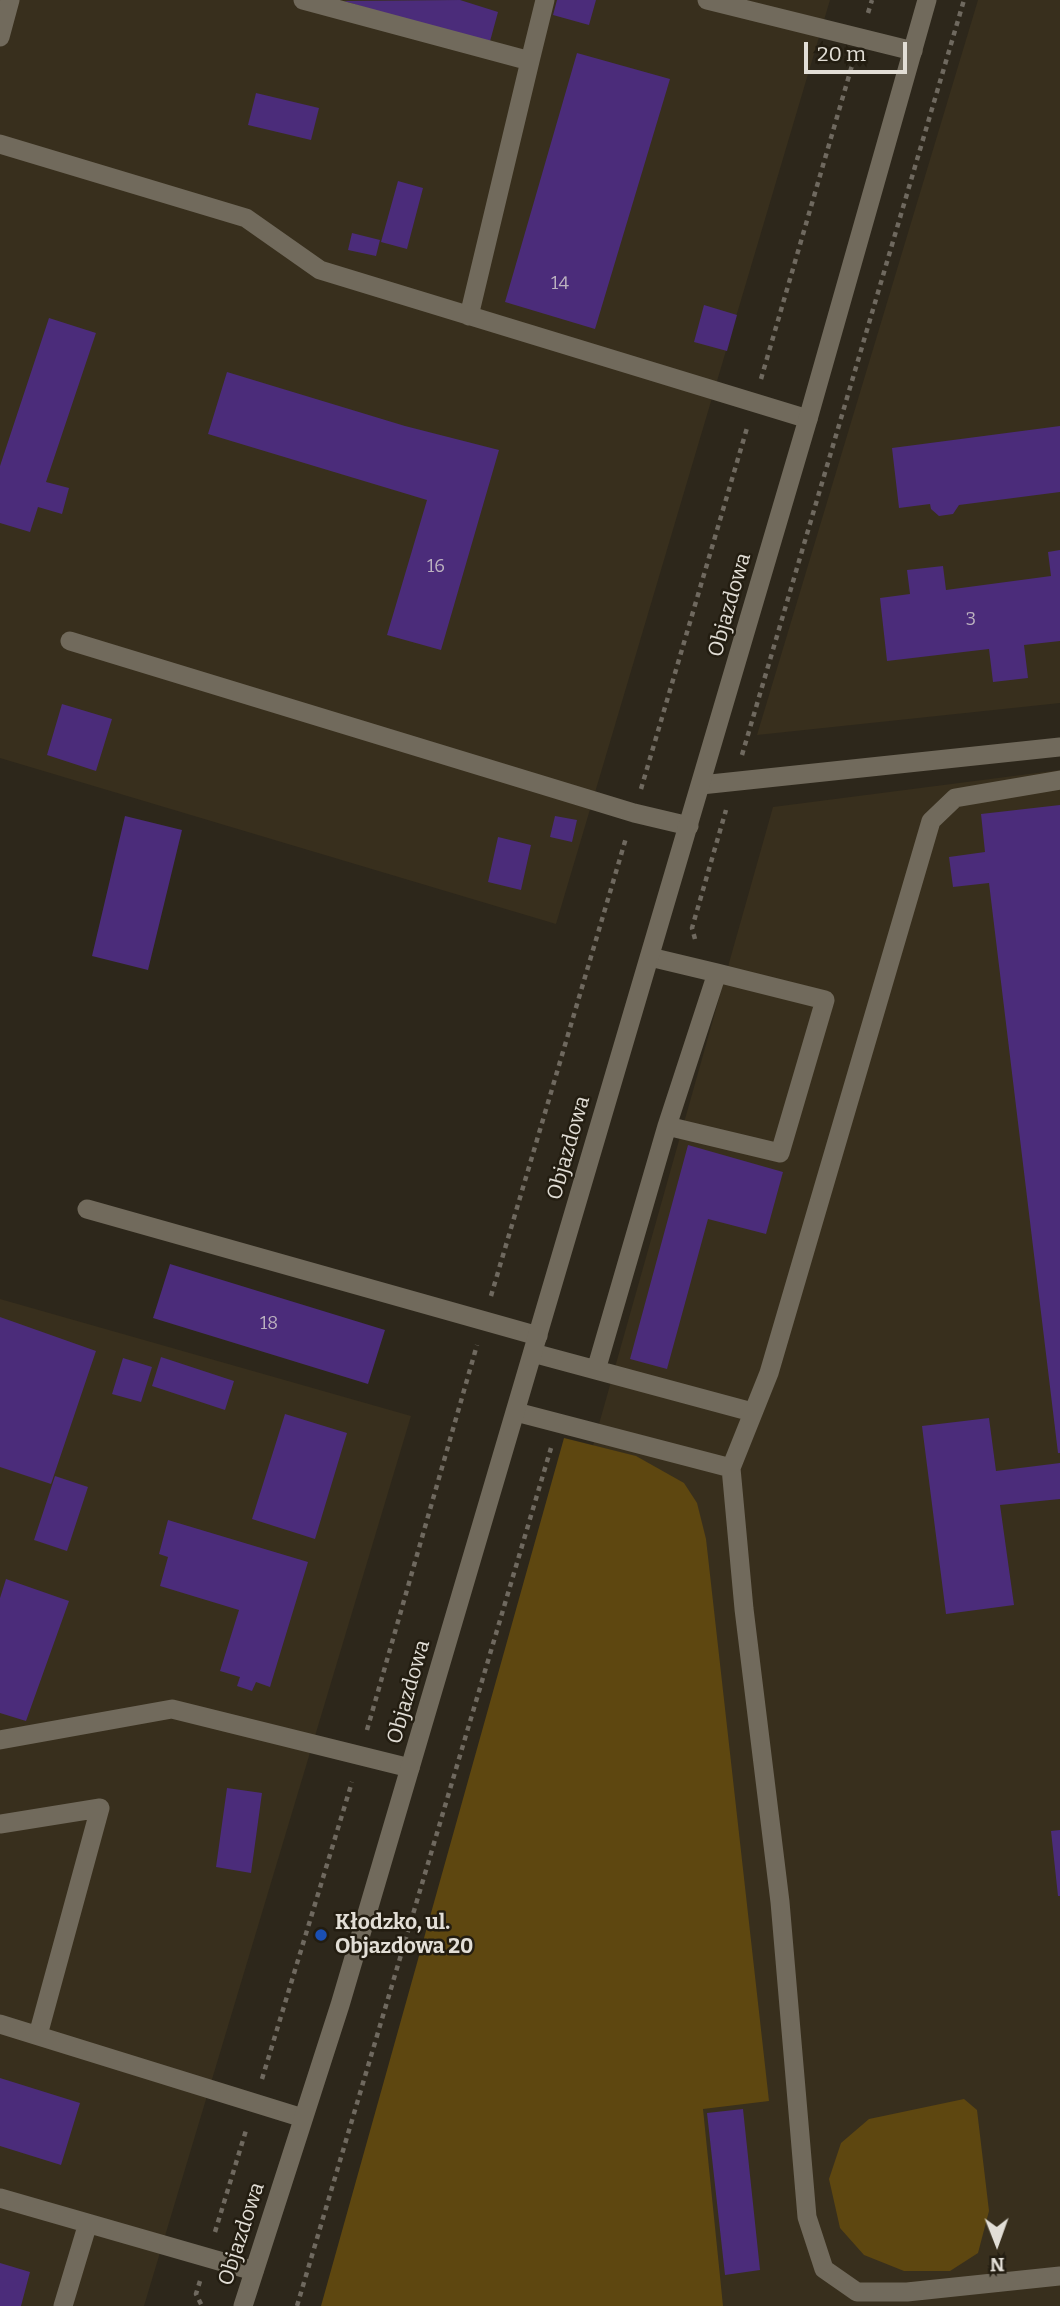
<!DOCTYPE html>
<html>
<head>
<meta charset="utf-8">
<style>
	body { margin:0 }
	#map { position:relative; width:1060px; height:2306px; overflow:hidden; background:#2d271b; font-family:Bitter,serif }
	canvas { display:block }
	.north { position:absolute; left:962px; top:2208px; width:70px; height:70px; -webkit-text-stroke:5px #231d11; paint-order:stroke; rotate:179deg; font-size:19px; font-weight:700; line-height:28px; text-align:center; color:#e2ded6 }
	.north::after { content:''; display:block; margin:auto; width:24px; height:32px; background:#e2ded6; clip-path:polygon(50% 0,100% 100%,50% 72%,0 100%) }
	.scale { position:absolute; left:804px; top:42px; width:103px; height:32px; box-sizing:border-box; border:4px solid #e2ded6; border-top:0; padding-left:9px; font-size:21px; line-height:24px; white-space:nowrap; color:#e2ded6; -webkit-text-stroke:5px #231d11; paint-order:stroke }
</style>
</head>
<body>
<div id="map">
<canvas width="1060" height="2306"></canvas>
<div class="north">N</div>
<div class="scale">20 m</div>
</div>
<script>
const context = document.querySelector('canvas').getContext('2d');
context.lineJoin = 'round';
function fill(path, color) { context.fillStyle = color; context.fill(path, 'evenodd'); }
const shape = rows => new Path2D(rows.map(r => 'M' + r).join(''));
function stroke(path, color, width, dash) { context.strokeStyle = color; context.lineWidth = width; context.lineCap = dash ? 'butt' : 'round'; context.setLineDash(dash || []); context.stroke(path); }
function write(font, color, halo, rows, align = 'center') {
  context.font = font + ' Bitter,serif'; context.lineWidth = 5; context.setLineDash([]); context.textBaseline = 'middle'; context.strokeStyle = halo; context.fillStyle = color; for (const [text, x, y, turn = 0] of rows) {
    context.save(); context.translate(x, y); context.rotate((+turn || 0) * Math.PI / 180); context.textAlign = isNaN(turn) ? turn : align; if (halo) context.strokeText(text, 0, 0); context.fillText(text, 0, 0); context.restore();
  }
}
fill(shape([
	[0,0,830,0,556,924,0,758],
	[978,0,1060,0,1060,703,757,735],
	[1060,770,1060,2306,389,2306,590,1456,773,807],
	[0,1299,411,1416,144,2306,0,2306]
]), '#382f1d');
fill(shape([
	[564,1438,636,1456,684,1483,697,1503,706,1539,769,2101,703,2109,723,2306,321,2306],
	[964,2099,977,2110,989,2211,978,2253,950,2271,904,2271,864,2255,840,2228,829,2179,841,2143,869,2119]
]), '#5e4710');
fill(shape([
	[460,0,498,12,489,45,344,1],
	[557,0,596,0,589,25,553,15],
	[577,53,670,79,595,329,505,302],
	[256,93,319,108,311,140,248,125],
	[398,181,423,188,407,249,381,242],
	[352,233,380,240,376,256,348,250],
	[704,305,737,315,727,351,694,342],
	[49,318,96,333,46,482,69,488,62,514,38,507,30,532,0,523,0,466],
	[227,372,405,426,499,450,441,650,387,635,427,500,208,434],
	[1060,426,1060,492,959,505,953,514,939,516,931,509,930,504,899,508,892,448],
	[1060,550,1060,641,1024,645,1028,678,993,682,989,649,887,661,880,598,910,594,907,570,943,566,946,590,1051,576,1048,552],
	[62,704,112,719,96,771,47,755],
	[1060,805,1060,1453,1058,1453,989,883,953,887,949,857,985,852,981,814],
	[125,816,182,830,148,970,92,956],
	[555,816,577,820,572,842,550,837],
	[498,837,531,845,521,890,488,882],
	[688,1145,783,1172,766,1234,708,1219,667,1369,630,1359],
	[170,1264,385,1330,368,1384,153,1318],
	[0,1317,96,1351,51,1484,0,1467],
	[161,1357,234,1381,225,1410,152,1386],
	[123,1358,152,1367,141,1402,112,1394],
	[285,1414,347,1433,315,1539,252,1519],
	[989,1418,996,1471,1060,1463,1060,1499,1000,1505,1014,1605,946,1614,922,1426],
	[55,1476,88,1487,67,1551,34,1540],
	[168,1520,308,1562,270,1687,256,1682,252,1691,237,1686,240,1677,220,1671,239,1610,160,1586,168,1557,159,1554],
	[6,1579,69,1601,26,1721,0,1713,0,1598],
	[227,1788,262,1793,251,1873,216,1867],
	[1060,1830,1060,1896,1058,1896,1051,1831],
	[0,2078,80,2103,61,2165,0,2146],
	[743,2109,760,2270,725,2275,707,2113],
	[0,2263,30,2272,21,2306,0,2306]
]), '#4b2c7a');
stroke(shape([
	[868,13,872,0],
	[761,379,853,62],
	[742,755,964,0],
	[641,789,747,428],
	[695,939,692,928,726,810],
	[491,1296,626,838],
	[367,1730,477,1345],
	[262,2079,352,1782],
	[215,2232,247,2127],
	[200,2281,196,2294,202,2306],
	[297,2306,551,1448]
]), '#6f695f', 4.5, [5, 5]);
stroke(shape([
	[303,0,530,61,545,0],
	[707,0,913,51],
	[0,37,10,0],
	[0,144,246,218,320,270,808,419],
	[469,316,530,61],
	[70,641,634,813,689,826],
	[1060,780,955,798,931,821,769,1373,731,1468,744,1609,780,1902,807,2217,824,2269,857,2292,907,2292,1060,2276],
	[701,785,1060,747],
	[650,957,717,973,825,1000,780,1153,667,1126,717,973],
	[87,1209,538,1336],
	[533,1353,752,1412],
	[596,1370,667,1126],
	[516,1412,731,1468],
	[0,1740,172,1709,410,1768],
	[0,1824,100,1808,38,2035],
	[0,2024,303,2118],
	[0,2198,254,2271],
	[63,2306,88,2223]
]), '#716a5c', 19);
stroke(shape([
	[243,2306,340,2005,808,419,927,0]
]), '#716a5c', 19);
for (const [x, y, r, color] of [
	[321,1935,7,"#1a4fb4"]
]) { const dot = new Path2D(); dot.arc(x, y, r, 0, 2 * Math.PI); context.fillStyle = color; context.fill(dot); stroke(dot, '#231d11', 2.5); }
write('18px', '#bcb2bf', null, [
	["14",560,284],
	["16",436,567],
	["3",971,620],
	["18",269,1324]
]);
write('21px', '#e2ded6', '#231d11', [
	["Objazdowa",730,605,-74],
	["Objazdowa",569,1148,-74],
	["Objazdowa",409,1692,-74],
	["Objazdowa",242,2234,-72]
]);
write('bold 21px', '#e2ded6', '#231d11', [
	["Kłodzko, ul.",335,1923],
	["Objazdowa 20",335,1947]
], 'left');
</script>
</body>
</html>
